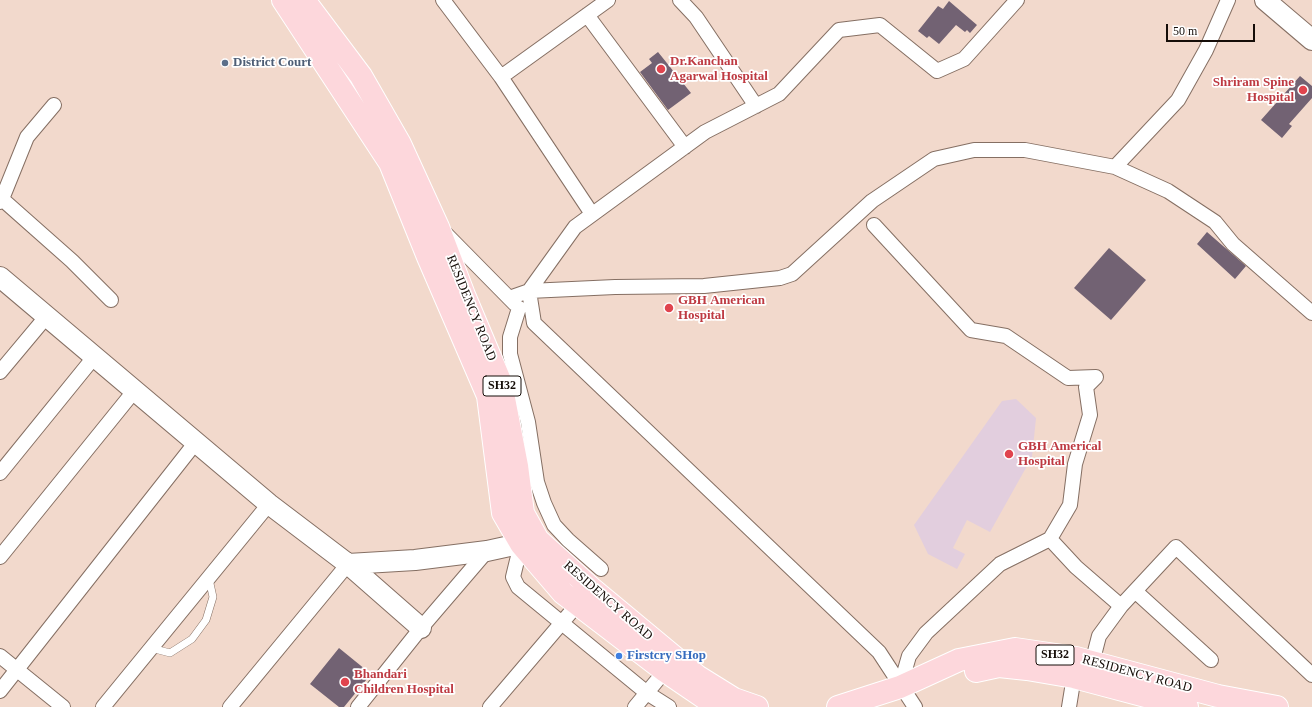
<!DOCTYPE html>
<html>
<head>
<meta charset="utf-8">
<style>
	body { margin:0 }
	#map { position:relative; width:1312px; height:707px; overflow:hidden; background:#f2d9cc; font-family:"Times New Roman",serif }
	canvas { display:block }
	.scale { position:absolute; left:1166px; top:24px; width:89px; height:18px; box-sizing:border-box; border:2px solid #150d08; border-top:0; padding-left:5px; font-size:12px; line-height:14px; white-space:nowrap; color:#150d08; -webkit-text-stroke:3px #fff; paint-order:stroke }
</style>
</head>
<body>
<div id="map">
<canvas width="1312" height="707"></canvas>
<div class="scale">50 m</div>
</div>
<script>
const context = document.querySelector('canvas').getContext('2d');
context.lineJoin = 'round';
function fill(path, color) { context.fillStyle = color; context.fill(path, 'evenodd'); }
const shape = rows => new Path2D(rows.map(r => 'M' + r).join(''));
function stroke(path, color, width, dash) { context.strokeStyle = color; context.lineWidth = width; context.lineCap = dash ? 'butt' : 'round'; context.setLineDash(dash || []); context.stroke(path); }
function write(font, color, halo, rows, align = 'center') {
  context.font = font + ' "Times New Roman",serif'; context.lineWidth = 3.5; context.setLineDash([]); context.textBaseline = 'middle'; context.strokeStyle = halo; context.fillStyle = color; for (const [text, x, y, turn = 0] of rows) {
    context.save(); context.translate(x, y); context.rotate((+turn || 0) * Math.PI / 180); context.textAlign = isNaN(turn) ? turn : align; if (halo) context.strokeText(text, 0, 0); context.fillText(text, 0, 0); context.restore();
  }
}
fill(shape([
	[1016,399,1036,418,1032,457,990,532,967,520,953,548,965,554,957,569,928,554,914,525,1002,401]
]), '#e2cede');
fill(shape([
	[949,1,977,25,970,33,967,30,965,32,956,25,939,44,929,36,927,38,918,31,938,6,943,9],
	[658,52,691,93,668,110,640,72,652,63,649,59],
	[1300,76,1312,86,1312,98,1289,124,1292,126,1282,138,1261,120],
	[1207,232,1246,266,1235,279,1197,244],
	[1109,248,1146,280,1111,320,1074,288],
	[339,648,371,674,344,707,339,707,310,684]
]), '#726273');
const lane = shape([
	[151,648,170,653,192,639,206,620,213,597,209,579]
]);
const street = shape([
	[443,0,501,77],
	[680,0,696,17,756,106],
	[587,15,685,147],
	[1115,167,1178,100,1206,50,1228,0],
	[2,199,27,137,54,105],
	[0,202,2,199,72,261,111,300],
	[592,214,501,77,608,0],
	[874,225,971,330,1006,336,1068,378,1096,377,1086,387,1090,415,1075,464,1070,505,1050,539,1000,564,926,633,909,656,900,687],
	[444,232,515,304],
	[509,298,529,291,615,287,704,286,780,278,792,274,872,201,934,159,974,150,1025,150,1115,167,1168,191,1215,222,1233,244,1312,313],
	[519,308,510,337,510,354,528,422,537,482,544,503,554,525,568,540,601,569],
	[0,372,46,317],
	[0,473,95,356],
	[1050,539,1076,567,1121,606],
	[521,544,513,577,518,587,647,693,669,707],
	[0,557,135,390],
	[1135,591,1211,660],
	[0,656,63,707],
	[1092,663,1099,636,1121,606,1176,547,1312,675],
	[0,691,196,442],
	[103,707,269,504],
	[230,707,348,564],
	[358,707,421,628,487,551],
	[490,707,582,599],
	[635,707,669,666],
	[915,707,879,652,534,323,529,291,575,227,705,132,779,94,839,30,880,25,937,71,964,59,1017,0],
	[1069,707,1075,670]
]);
const secondary = shape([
	[1265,0,1312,40],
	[0,277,269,504,348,564,415,560,487,551,537,540],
	[348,564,421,628]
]);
const primary = shape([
	[283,0,390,163,428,257,488,396,503,513,521,544,563,593,665,671,718,707],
	[304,0,361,76,400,144,438,227,464,295,501,383,517,466,523,513,538,540,591,588,697,676,734,699,757,707],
	[976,671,999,666,1027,669,1074,677,1187,707],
	[838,707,900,687,959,660,1015,649,1076,658,1218,696,1277,707]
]);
stroke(lane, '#856f63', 8);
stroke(street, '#856f63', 16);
stroke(secondary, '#856f63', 22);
stroke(primary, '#fff', 24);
stroke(lane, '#fff', 7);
stroke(street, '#fff', 14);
stroke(secondary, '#fff', 20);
stroke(primary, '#fdd7dc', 22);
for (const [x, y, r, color] of [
	[225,63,4,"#5c6f8a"],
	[661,69,5,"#e0444e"],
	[1303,90,5,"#e0444e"],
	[669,308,5,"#e0444e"],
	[1009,454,5,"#e0444e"],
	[619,656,4,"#3f7fe0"],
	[345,682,5,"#e0444e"]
]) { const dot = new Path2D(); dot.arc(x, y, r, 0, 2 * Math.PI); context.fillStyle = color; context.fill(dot); stroke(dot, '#fff', 1.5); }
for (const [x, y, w] of [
	[502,386,38],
	[1055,655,38]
]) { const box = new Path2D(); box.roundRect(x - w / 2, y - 10, w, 20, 3); context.fillStyle = '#fff'; context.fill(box); stroke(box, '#150d08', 1); }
write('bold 12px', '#150d08', null, [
	["SH32",502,386],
	["SH32",1055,655]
]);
write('bold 13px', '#be3a42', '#fff', [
	["Dr.Kanchan",670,62],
	["Agarwal Hospital",670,77],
	["Shriram Spine",1294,83,"right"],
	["Hospital",1294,98,"right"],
	["GBH American",678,301],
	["Hospital",678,316],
	["GBH Americal",1018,447],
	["Hospital",1018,462],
	["Bhandari",354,675],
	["Children Hospital",354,690]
], 'left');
write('bold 13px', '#4e5e75', '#fff', [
	["District Court",233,63]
], 'left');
write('13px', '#150d08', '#fff', [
	["RESIDENCY ROAD",471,308,68],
	["RESIDENCY ROAD",608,601,41],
	["RESIDENCY ROAD",1137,674,15]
]);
write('bold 13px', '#366cbe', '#fff', [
	["Firstcry SHop",627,656]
], 'left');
</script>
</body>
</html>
